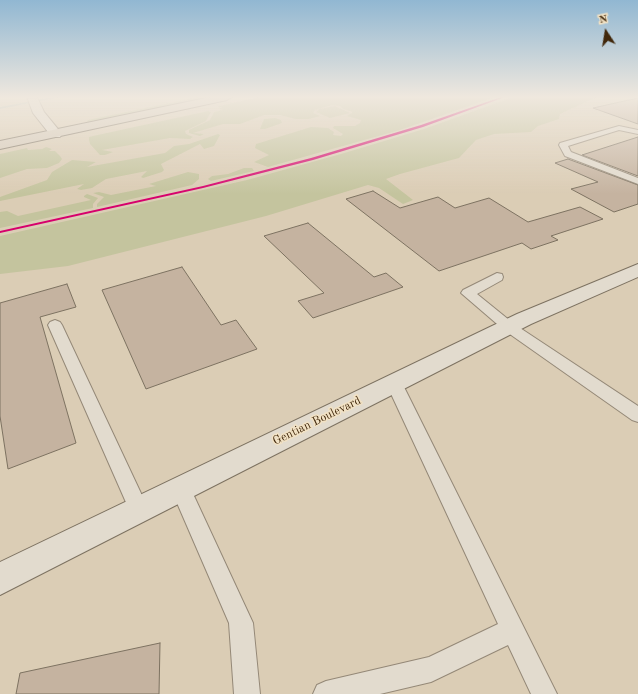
<!DOCTYPE html>
<html>
<head>
<meta charset="utf-8">
<style>
	body { margin:0 }
	#map { position:relative; width:638px; height:694px; overflow:hidden; background:#dbcdb5; font-family:"Old Standard TT",serif }
	canvas { display:block }
	.north { position:absolute; left:586px; top:12px; width:40px; height:40px; -webkit-text-stroke:3px #f2e2c4; paint-order:stroke; rotate:348deg; font-size:11px; font-weight:700; line-height:16px; text-align:center; color:#41280c }
	.north::after { content:''; display:block; margin:auto; width:14px; height:18px; background:#41280c; clip-path:polygon(50% 0,100% 100%,50% 72%,0 100%) }
</style>
</head>
<body>
<div id="map">
<canvas width="638" height="694"></canvas>
<div class="north">N</div>
</div>
<script>
const context = document.querySelector('canvas').getContext('2d');
context.lineJoin = 'round';
function fill(path, color) { context.fillStyle = color; context.fill(path, 'evenodd'); }
const shape = rows => new Path2D(rows.map(r => 'M' + r).join(''));
function stroke(path, color, width, dash) { context.strokeStyle = color; context.lineWidth = width; context.lineCap = dash ? 'butt' : 'round'; context.setLineDash(dash || []); context.stroke(path); }
function write(font, color, halo, rows, align = 'center') {
  context.font = font + ' "Old Standard TT",serif'; context.lineWidth = 3; context.setLineDash([]); context.textBaseline = 'middle'; context.strokeStyle = halo; context.fillStyle = color; for (const [text, x, y, turn = 0] of rows) {
    context.save(); context.translate(x, y); context.rotate((+turn || 0) * Math.PI / 180); context.textAlign = isNaN(turn) ? turn : align; if (halo) context.strokeText(text, 0, 0); context.fillText(text, 0, 0); context.restore();
  }
}
fill(shape([
	[198,97,213,97,87,122,88,120],
	[259,97,495,97,400,130,268,167,254,162,269,155,255,148,256,144,311,127,328,128,334,132,333,135,341,136,343,134,333,128,334,126,355,126,360,123,361,120,347,116,353,112,343,109,340,106,332,105,315,110,313,113,320,116,309,119,296,119,280,115,264,115,240,124,223,124,193,133,204,134,200,136,189,133,189,130,210,120,214,112,222,110,219,108,222,107,218,107,219,106],
	[513,97,597,97,560,114,559,119,538,126,531,132,494,134,476,140,459,158,400,174,386,179,413,200,403,204,379,188,368,185,266,216,68,266,0,274,0,236,247,180,341,154,424,129],
	[335,106,350,113,330,118,316,112,319,109],
	[208,111,211,112,206,121,185,131,186,134,193,137,190,139,170,138,102,150,113,152,105,155,100,155,90,144,89,140,89,137,93,136],
	[275,118,281,120,282,123,265,129,260,129,264,119],
	[218,134,220,135,214,146,204,149,200,144,161,164,164,170,162,172,143,178,141,177,147,171,106,179,92,188,81,190,77,189,84,184,0,201,0,197,47,180,52,172,72,160,96,162,87,167,165,153,174,146,189,144],
	[46,147,52,149,49,151,55,151,60,156,62,159,59,163,47,168,27,169,0,178,0,154,27,148,28,150,42,149],
	[244,168,252,168,254,171,211,181,208,179,212,176,228,174],
	[188,172,199,174,199,179,192,185,97,207,97,204,104,197,93,193,99,192,111,195,156,186,149,184],
	[87,194,98,198,93,204,93,208,0,228,0,212,7,211,18,216,91,200,84,197,84,196]
]), '#c4c49e');
fill(shape([
	[52,97,61,97,0,109,0,107,52,97]
]), '#aebcb2');
const building = shape([
	[638,98,638,124,593,108,638,98],
	[638,137,638,176,582,155,638,137],
	[568,159,638,185,638,204,614,212,571,189,598,182,555,163,568,159],
	[373,191,400,208,438,197,455,208,489,198,528,222,580,207,603,219,551,236,558,240,531,249,522,243,439,271,346,199,373,191],
	[308,223,374,277,386,273,403,287,313,318,298,301,324,293,264,236,308,223],
	[182,267,221,325,236,320,257,349,146,389,102,290,182,267],
	[67,284,76,307,40,317,76,443,8,469,0,416,0,303,67,284],
	[160,643,159,694,16,694,20,673,160,643]
]);
fill(building, '#c5b3a0');
stroke(building, '#7d7261', 1);
const lane = shape([
	[619,126,638,130,638,134,619,130,568,146,571,152,638,178,638,184,565,156,559,145,560,143,619,126],
	[497,273,502,274,503,277,502,280,477,294,514,324,638,406,638,422,632,420,504,330,461,293,463,290,497,273],
	[55,320,60,322,62,325,146,504,149,510,146,516,139,519,132,516,48,325,50,322,55,320],
	[394,377,400,379,402,383,557,694,531,694,508,645,431,682,380,694,313,694,317,685,326,681,429,657,498,624,386,383,388,379,394,377],
	[181,481,188,483,253,623,260,694,234,694,229,623,171,489,174,483,181,481]
]);
const street = shape([
	[27,97,37,97,44,112,62,134,60,137,52,137,33,113,27,97]
]);
const secondary = shape([
	[638,264,638,277,531,324,0,595,0,562,517,314,638,264]
]);
const highway = shape([
	[211,97,232,97,227,100,0,149,0,141,211,97]
]);
stroke(lane, '#948877', 2);
stroke(street, '#948877', 2);
stroke(secondary, '#7d7261', 2);
stroke(highway, '#7d7261', 2);
fill(lane, '#e2dbce');
fill(street, '#e2dbce');
fill(secondary, '#e2dbce');
fill(highway, '#d6cbba');
fill(shape([
	[501,97,505,97,423,127,313,160,203,188,0,233,0,231,203,186,311,158,421,125,501,97]
]), '#d6006c');
const sky = context.createLinearGradient(0, 0, 0, 194);
sky.addColorStop(0, '#91b7d2');
sky.addColorStop(0.5, '#efe8de');
sky.addColorStop(1, '#efe8de00');
context.fillStyle = sky;
context.fillRect(0, 0, 638, 194);
write('12px', '#41280c', '#f2e2c4', [
	["Gentian Boulevard",317,421,-26]
]);
</script>
</body>
</html>
